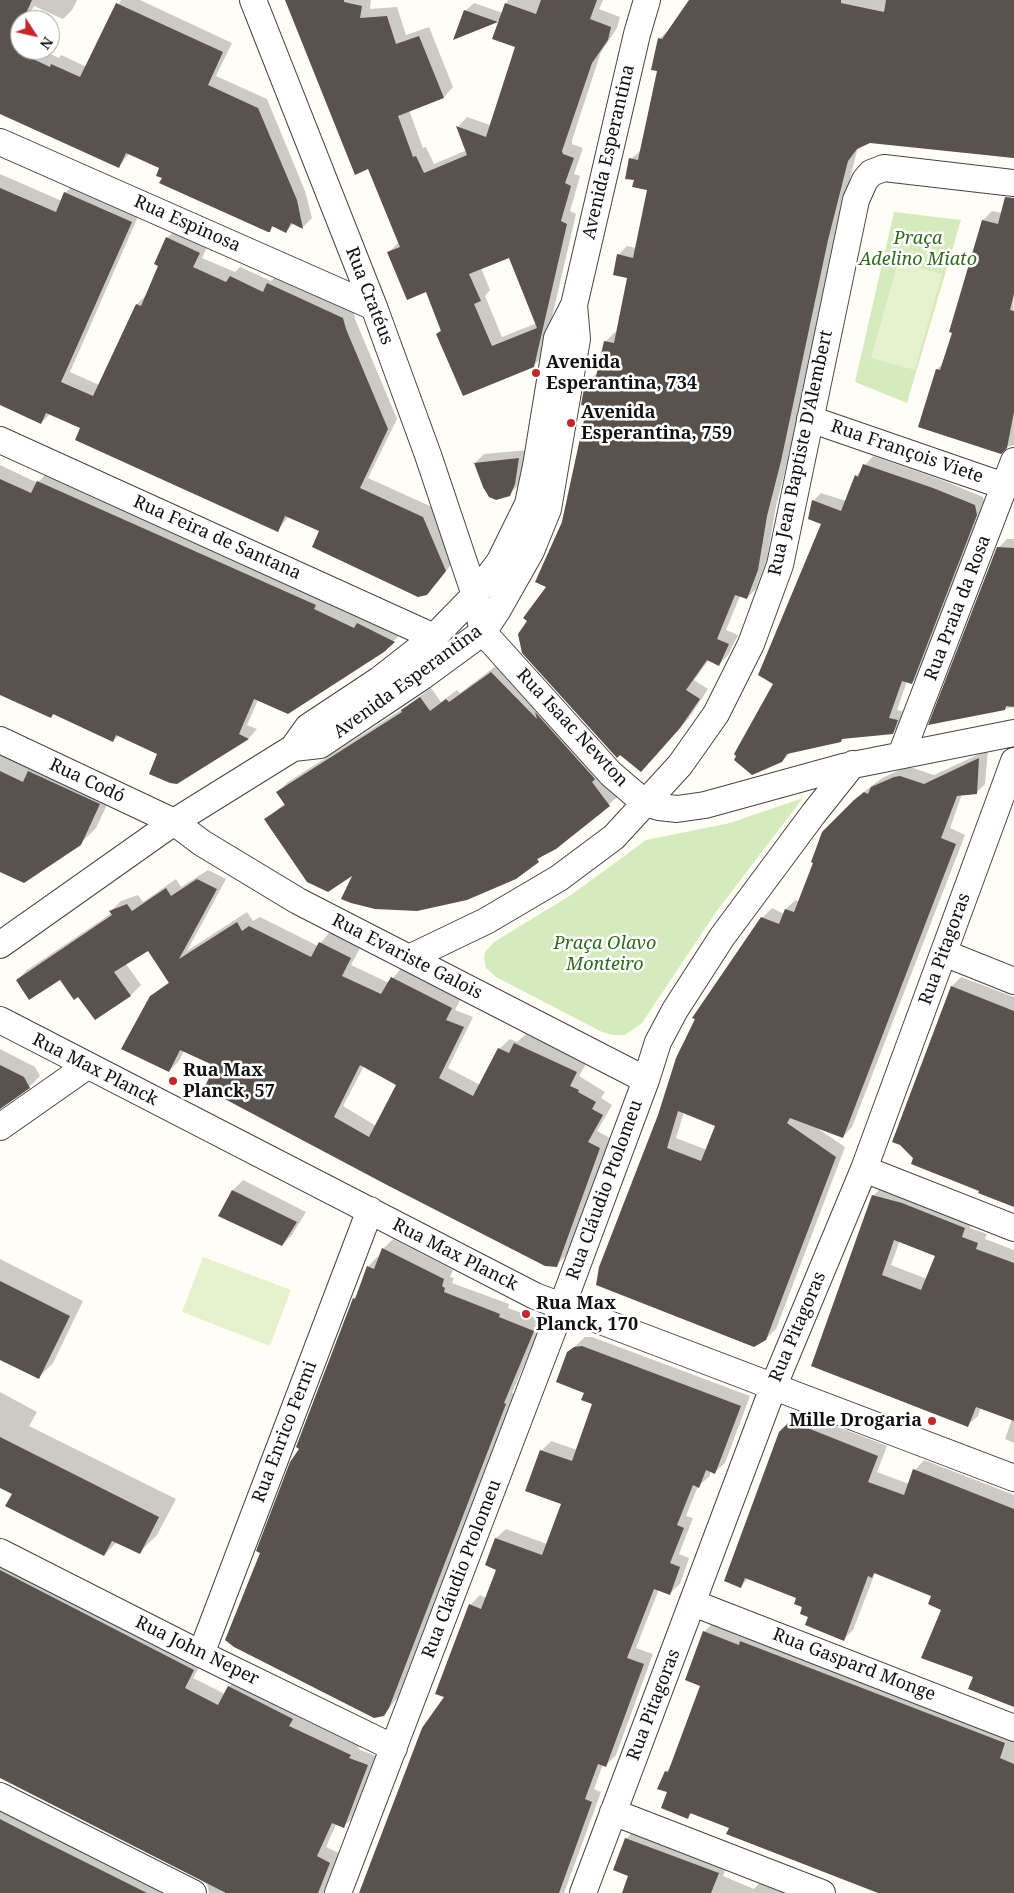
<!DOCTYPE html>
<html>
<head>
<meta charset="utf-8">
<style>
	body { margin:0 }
	#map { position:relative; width:1014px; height:1893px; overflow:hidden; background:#fffdf5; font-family:"Noto Serif",serif }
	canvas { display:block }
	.north { position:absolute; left:10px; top:10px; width:50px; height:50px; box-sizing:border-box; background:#fff; border:1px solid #a0a0a0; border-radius:50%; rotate:125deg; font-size:14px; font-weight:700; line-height:20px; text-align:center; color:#111 }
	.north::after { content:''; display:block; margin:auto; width:18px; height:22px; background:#c4262e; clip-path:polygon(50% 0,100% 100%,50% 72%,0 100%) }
</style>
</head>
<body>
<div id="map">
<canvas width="1014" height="1893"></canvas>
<div class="north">N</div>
</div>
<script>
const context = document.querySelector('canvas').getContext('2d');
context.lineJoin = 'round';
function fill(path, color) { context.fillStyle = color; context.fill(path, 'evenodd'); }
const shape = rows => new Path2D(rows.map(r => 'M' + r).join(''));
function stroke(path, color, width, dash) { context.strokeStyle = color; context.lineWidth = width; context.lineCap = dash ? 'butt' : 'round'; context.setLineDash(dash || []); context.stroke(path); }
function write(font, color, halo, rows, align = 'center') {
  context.font = font + ' "Noto Serif",serif'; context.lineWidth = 5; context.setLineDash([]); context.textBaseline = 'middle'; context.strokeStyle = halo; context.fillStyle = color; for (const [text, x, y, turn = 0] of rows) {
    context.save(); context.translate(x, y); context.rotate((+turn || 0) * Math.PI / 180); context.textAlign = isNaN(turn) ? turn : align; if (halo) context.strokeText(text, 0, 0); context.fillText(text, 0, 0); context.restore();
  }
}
fill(shape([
	[894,212,961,220,907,403,855,382],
	[803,798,716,912,642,1023,625,1035,613,1035,602,1032,496,977,486,968,484,958,485,952,494,942,571,895,646,840,730,823]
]), '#d5ebbd');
fill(shape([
	[898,262,942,274,915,370,871,358],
	[203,1257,291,1290,270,1346,182,1312]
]), '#e6f2cf');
fill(shape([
	[0,0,77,0,72,10,63,19,34,6,27,20,20,20,20,50,42,50,59,58,61,55,87,67,121,0,140,0,232,43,216,76,267,99,305,191,312,218,303,227,294,223,286,232,274,226,269,231,164,178,161,168,130,153,119,166,0,113],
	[301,0,371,0,370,9,397,7,406,35,429,27,453,87,444,97,409,110,423,148,426,147,434,164,467,150,458,127,467,117,490,125,516,47,501,18,498,21,455,38,465,11,474,3,503,13,508,0,603,0,599,9,620,17,617,28,601,52,572,140,572,144,583,148,574,174,580,176,570,211,576,214,543,356,533,366,437,334,442,329,427,291,388,253,398,243],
	[510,256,537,323,502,337,485,296,490,290,481,268],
	[690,0,1014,0,1014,158,870,142,860,146,857,151,837,229,790,451,776,506,767,559,756,589,747,598,740,596,726,630,738,635,728,655,718,665,709,660,694,680,708,689,689,718,651,761,547,587,588,405,586,384,596,374,598,375,605,342,615,332,617,333,629,277,618,255,627,246,636,248,648,189,635,179,631,159,641,150,659,70,659,39,669,30],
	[0,174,62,201,65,193,75,183,140,212,70,372,99,385,137,304,146,295,160,266,167,238,176,229,209,243,202,258,235,272,240,267,271,281,278,275,353,308,355,319,397,419,368,478,432,507,454,561,436,584,289,516,278,530,82,427,50,414,41,423,0,404],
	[1013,198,1014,445,1006,447,937,369,944,363,954,332,950,331,983,220,992,211,1002,213,1004,207],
	[528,450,519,485,509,494,475,463,484,454],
	[873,456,942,480,983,497,985,504,920,674,912,683,907,681,897,710,906,712,901,724,893,733,844,737,791,752,782,761,775,683,823,524,813,501,821,493,846,501,856,476],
	[0,465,38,483,47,472,403,632,383,651,258,700,247,725,257,729,249,738,176,783,159,754,119,735,113,741,55,713,51,717,0,694],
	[1007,539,1014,539,1014,707,930,724,998,548],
	[501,662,620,795,555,848,546,853,515,878,356,872,266,819,285,803,278,792,288,782,407,706,431,688,441,702,457,690,460,693],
	[0,750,115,788,96,828,80,844,0,870],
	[988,750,985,784,976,793,962,794,950,828,965,835,852,1127,843,1137,817,1128,845,1147,776,1329,766,1339,597,1284,762,918,772,908,784,914,786,909,795,900,800,902,823,832,865,791,882,778,904,768,910,767,934,775],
	[684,1112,717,1125,707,1150,676,1138],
	[208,870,226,879,187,951,247,912,253,921,260,917,318,946,330,932,360,948,351,965,389,983,402,967,461,998,455,1010,473,1017,448,1068,480,1085,499,1049,510,1039,517,1042,526,1034,587,1062,579,1076,605,1092,601,1098,612,1105,597,1131,610,1138,567,1255,556,1265,216,1065,184,1051,179,1061,169,1071,151,997,170,981,149,949,126,964,141,985,131,995,96,1018,79,995,61,978,17,980,27,970,112,913,111,911,121,901,138,895,143,902,176,879,181,887],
	[364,1066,397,1084,376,1126,343,1106],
	[961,977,1014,997,1014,1206,952,986],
	[0,1049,35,1067,40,1076,29,1087,0,1107],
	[243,1180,306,1212,292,1235,282,1245,220,1216,233,1190],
	[883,1186,974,1218,970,1228,987,1234,985,1239,1014,1250,1014,1443,1005,1439,1012,1419,981,1407,978,1416,968,1425,812,1366,873,1196],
	[900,1240,936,1255,927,1279,891,1265],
	[393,1239,453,1270,450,1277,454,1278,452,1283,509,1304,508,1308,543,1321,512,1393,515,1394,398,1697,383,1715,301,1448,297,1447,354,1298,358,1294,368,1267,377,1257,380,1258,383,1249],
	[0,1259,83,1301,53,1363,39,1377,0,1358],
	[585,1337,592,1337,750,1396,725,1463,715,1472,711,1471,709,1477,698,1486,686,1516,693,1518,679,1554,689,1558,680,1584,670,1593,659,1589,636,1648,653,1654,616,1755,606,1765,603,1764,594,1789,601,1792,564,1893,361,1893,446,1696,470,1605,480,1595,486,1598,498,1569,496,1538,506,1529,547,1544,563,1503,541,1451,551,1441,577,1450,594,1403,586,1392,568,1353],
	[0,1392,37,1412,29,1426,176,1499,157,1535,139,1553,117,1542,104,1555,13,1493,0,1487],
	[799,1414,810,1416,887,1446,877,1472,909,1484,915,1470,924,1460,1014,1495,1014,1705,975,1676,942,1609,933,1595,875,1573,853,1630,844,1639,809,1617,797,1598,749,1578,741,1586,780,1432],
	[0,1556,203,1660,193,1678,225,1694,229,1687,238,1677,302,1710,298,1717,359,1746,358,1749,376,1756,353,1817,343,1827,336,1824,326,1847,339,1853,323,1893,209,1893,207,1884,191,1874,0,1776],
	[715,1621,1014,1732,1014,1893,881,1893,693,1812,688,1817,669,1791,666,1772,671,1767,701,1685,704,1632],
	[0,1805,175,1893,0,1893],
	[636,1829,728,1863,723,1876,754,1889,765,1877,787,1893,674,1893,626,1839]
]), '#0003');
fill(shape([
	[0,0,32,0,23,20,20,20,20,53,50,67,51,64,80,77,116,3,223,52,208,85,258,108,297,200,303,229,291,223,286,233,272,226,270,232,268,232,159,183,162,178,156,176,159,168,126,153,119,168,0,114],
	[285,0,344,0,344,2,362,6,360,18,387,16,396,44,419,36,444,98,398,116,413,157,416,156,424,173,467,155,456,126,486,137,515,47,492,39,505,3,536,14,541,0,597,0,590,19,611,27,608,40,592,63,562,151,563,154,574,158,565,183,571,186,561,221,567,224,534,367,463,396,436,334,441,331,426,292,407,300,387,252,400,247,368,169,355,175],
	[509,258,537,328,492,346,474,304,481,301,469,274],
	[689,0,841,0,841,3,884,12,886,0,1014,0,1014,158,870,143,857,149,848,161,828,240,781,461,767,516,758,570,747,599,735,595,717,639,729,644,719,666,707,660,686,690,700,699,680,728,641,772,620,755,617,758,522,653,518,634,527,621,523,618,546,587,535,582,562,522,587,406,581,405,585,383,594,385,604,341,614,343,627,278,613,275,617,254,633,258,647,190,632,187,634,180,625,179,629,158,638,160,657,71,651,70,658,38,662,39],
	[464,10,498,22,453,40],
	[0,188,56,212,64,192,132,222,61,382,93,396,136,304,141,306,158,266,154,264,166,237,200,253,193,267,226,282,230,276,263,292,267,283,343,318,346,329,388,429,360,488,423,517,446,571,427,595,418,597,312,547,319,531,285,516,278,532,75,440,80,428,46,413,41,424,0,405],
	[1005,197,1014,198,1014,294,1010,310,1014,311,1014,412,1007,448,1001,454,918,427,936,369,940,370,952,333,949,332,982,220,998,224],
	[519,458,515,484,510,496,496,500,489,497,483,487,474,463],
	[863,464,933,488,975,505,977,515,912,684,902,681,889,718,898,720,893,734,842,739,841,742,787,754,782,762,752,775,734,760,736,756,734,754,773,684,758,675,821,524,808,519,812,500,841,511,855,475,858,477],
	[0,479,31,493,37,481,316,605,314,609,354,628,357,623,395,642,384,652,288,714,254,699,239,734,249,739,177,784,170,783,149,774,157,754,116,735,113,742,53,714,51,718,0,695],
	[997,547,1014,548,1014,707,1006,706,1005,710,928,725],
	[491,672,537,719,535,712,595,779,592,782,610,806,556,849,537,859,539,862,516,879,467,900,417,911,375,909,351,903,341,899,352,876,328,892,307,882,264,819,285,805,276,792,402,712,401,710,420,697,430,711,446,699,449,702],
	[979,758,977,794,957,796,941,838,956,844,843,1138,790,1118,787,1123,836,1157,766,1340,754,1347,596,1285,599,1267,658,1115,676,1058,695,1019,692,1018,761,917,779,924,785,909,794,912,813,863,811,862,822,832,854,800,864,792,868,794,871,787,894,777,900,776,924,784],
	[678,1111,715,1126,701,1161,667,1148],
	[0,771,23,782,28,771,100,804,81,845,24,883,0,872],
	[197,879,217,889,179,959,237,922,242,931,249,926,311,957,319,942,351,958,342,976,381,994,391,977,452,1008,446,1020,464,1027,439,1078,473,1096,498,1048,509,1053,514,1043,577,1072,570,1086,579,1090,578,1092,596,1102,592,1109,603,1115,588,1142,600,1148,557,1267,545,1266,387,1185,204,1088,215,1066,180,1050,169,1072,121,1049,150,996,169,983,148,951,114,972,131,996,95,1020,78,997,74,1000,60,980,29,1000,16,980,112,915,109,911,127,904,132,911,166,888,171,896],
	[360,1065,396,1085,369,1137,334,1117],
	[951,986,1014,1011,1014,1207,978,1193,979,1191,911,1164,913,1158,900,1145,892,1142],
	[0,1065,24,1077,30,1088,0,1109],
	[232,1190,297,1222,282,1246,218,1216],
	[872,1195,902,1203,965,1228,962,1237,978,1243,976,1249,1014,1263,1014,1421,976,1407,968,1427,811,1366],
	[894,1240,935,1256,921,1290,882,1275],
	[382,1248,444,1279,442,1286,445,1288,444,1292,500,1314,499,1317,534,1331,504,1403,506,1404,389,1708,384,1716,374,1718,234,1647,225,1640,260,1553,256,1551,290,1462,299,1449,296,1447,353,1298,355,1299,367,1266,374,1269],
	[0,1281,70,1316,39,1379,0,1360],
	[582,1346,741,1406,715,1474,706,1470,699,1488,693,1485,677,1525,684,1528,670,1563,680,1567,670,1595,654,1589,627,1658,644,1664,606,1767,598,1764,585,1799,592,1802,559,1893,359,1893,422,1728,444,1697,435,1694,469,1604,481,1609,496,1570,485,1565,495,1538,542,1555,561,1504,525,1491,540,1450,572,1461,592,1404,581,1400,584,1393,556,1382,567,1352,574,1347],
	[788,1423,800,1425,878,1456,868,1482,904,1495,913,1469,1014,1509,1014,1707,968,1689,973,1677,921,1658,941,1610,928,1604,931,1596,874,1573,872,1578,868,1576,844,1641,805,1625,808,1617,800,1614,802,1607,794,1604,796,1598,745,1578,741,1588,724,1581,779,1432],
	[0,1437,159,1517,140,1554,112,1541,104,1556,5,1506,12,1494,0,1488],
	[0,1570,194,1670,185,1688,218,1705,228,1686,293,1719,289,1726,351,1755,349,1758,368,1765,344,1828,332,1823,317,1856,330,1863,318,1893,226,1893,0,1778],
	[703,1631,739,1645,740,1641,1005,1743,1000,1758,1014,1764,1014,1893,878,1893,726,1834,729,1828,690,1813,688,1819,661,1808,667,1792,657,1789,665,1771,668,1772,700,1686,685,1680],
	[0,1819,33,1836,147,1893,0,1893],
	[625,1838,719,1873,711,1893,622,1893,628,1876,613,1870]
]), '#5a524d');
const minor = shape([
	[253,0,374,307,428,455,475,595,483,632,611,774,645,803,659,807,677,809,705,805,843,767,1014,733],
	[0,142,374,307],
	[810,419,1004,486],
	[0,440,434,637],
	[0,740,174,822,202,843,298,901,646,1080],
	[293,748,320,745,423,676,483,632,497,611,531,551,548,509,577,339,574,305],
	[901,755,1014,461],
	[0,945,174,822,293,748,308,727,379,680,434,637,475,595,500,561,528,504,536,466,557,338,574,305,637,34,647,0],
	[944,953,1014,981],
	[409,958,486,921,559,878,614,837,680,765,716,714,751,644,780,565,856,200,865,180,871,173,884,168,1014,183],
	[0,1020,535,1296,1014,1478],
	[0,1127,87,1066],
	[864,1169,1014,1228],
	[0,1552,201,1654,394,1748],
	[693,1603,1014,1728],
	[201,1654,370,1210],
	[0,1796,193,1893],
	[613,1812,822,1893],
	[338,1893,562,1306,646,1080,658,1042,675,1010,722,937,814,813,853,764],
	[583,1893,774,1385,864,1169,1014,761]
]);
stroke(minor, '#444', 28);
stroke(minor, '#fff', 26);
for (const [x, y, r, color] of [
	[536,373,5,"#c4262e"],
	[571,423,5,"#c4262e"],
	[173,1081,5,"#c4262e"],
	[526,1314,5,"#c4262e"],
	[932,1421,5,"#c4262e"]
]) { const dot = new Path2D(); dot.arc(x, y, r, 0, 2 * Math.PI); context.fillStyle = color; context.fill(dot); stroke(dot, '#fff', 2); }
write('18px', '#111', '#fff', [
	["Avenida Esperantina",609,152,-77],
	["Rua Espinosa",187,224,24],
	["Rua Cratéus",369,296,69],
	["Rua François Viete",907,452,19],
	["Rua Jean Baptiste D'Alembert",801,453,-78],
	["Rua Feira de Santana",217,538,24],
	["Rua Praia da Rosa",958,608,-69],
	["Avenida Esperantina",408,682,-36],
	["Rua Isaac Newton",572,728,47],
	["Rua Codó",87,781,25],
	["Rua Pitagoras",945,949,-70],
	["Rua Evariste Galois",407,957,27],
	["Rua Max Planck",95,1070,27],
	["Rua Cláudio Ptolomeu",605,1190,-70],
	["Rua Max Planck",455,1255,27],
	["Rua Pitagoras",798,1327,-67],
	["Rua Enrico Fermi",285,1432,-69],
	["Rua Cláudio Ptolomeu",462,1569,-69],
	["Rua John Neper",197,1651,26],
	["Rua Gaspard Monge",854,1665,21],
	["Rua Pitagoras",654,1705,-69]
]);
write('italic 18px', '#2f6b1f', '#fff', [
	["Praça",918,239],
	["Adelino Miato",918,260],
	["Praça Olavo",605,944],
	["Monteiro",605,965]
]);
write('bold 18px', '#111', '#fff', [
	["Avenida",546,363],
	["Esperantina, 734",546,384],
	["Avenida",581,413],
	["Esperantina, 759",581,434],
	["Rua Max",183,1071],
	["Planck, 57",183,1092],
	["Rua Max",536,1304],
	["Planck, 170",536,1325],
	["Mille Drogaria",922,1421,"right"]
], 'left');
</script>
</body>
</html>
